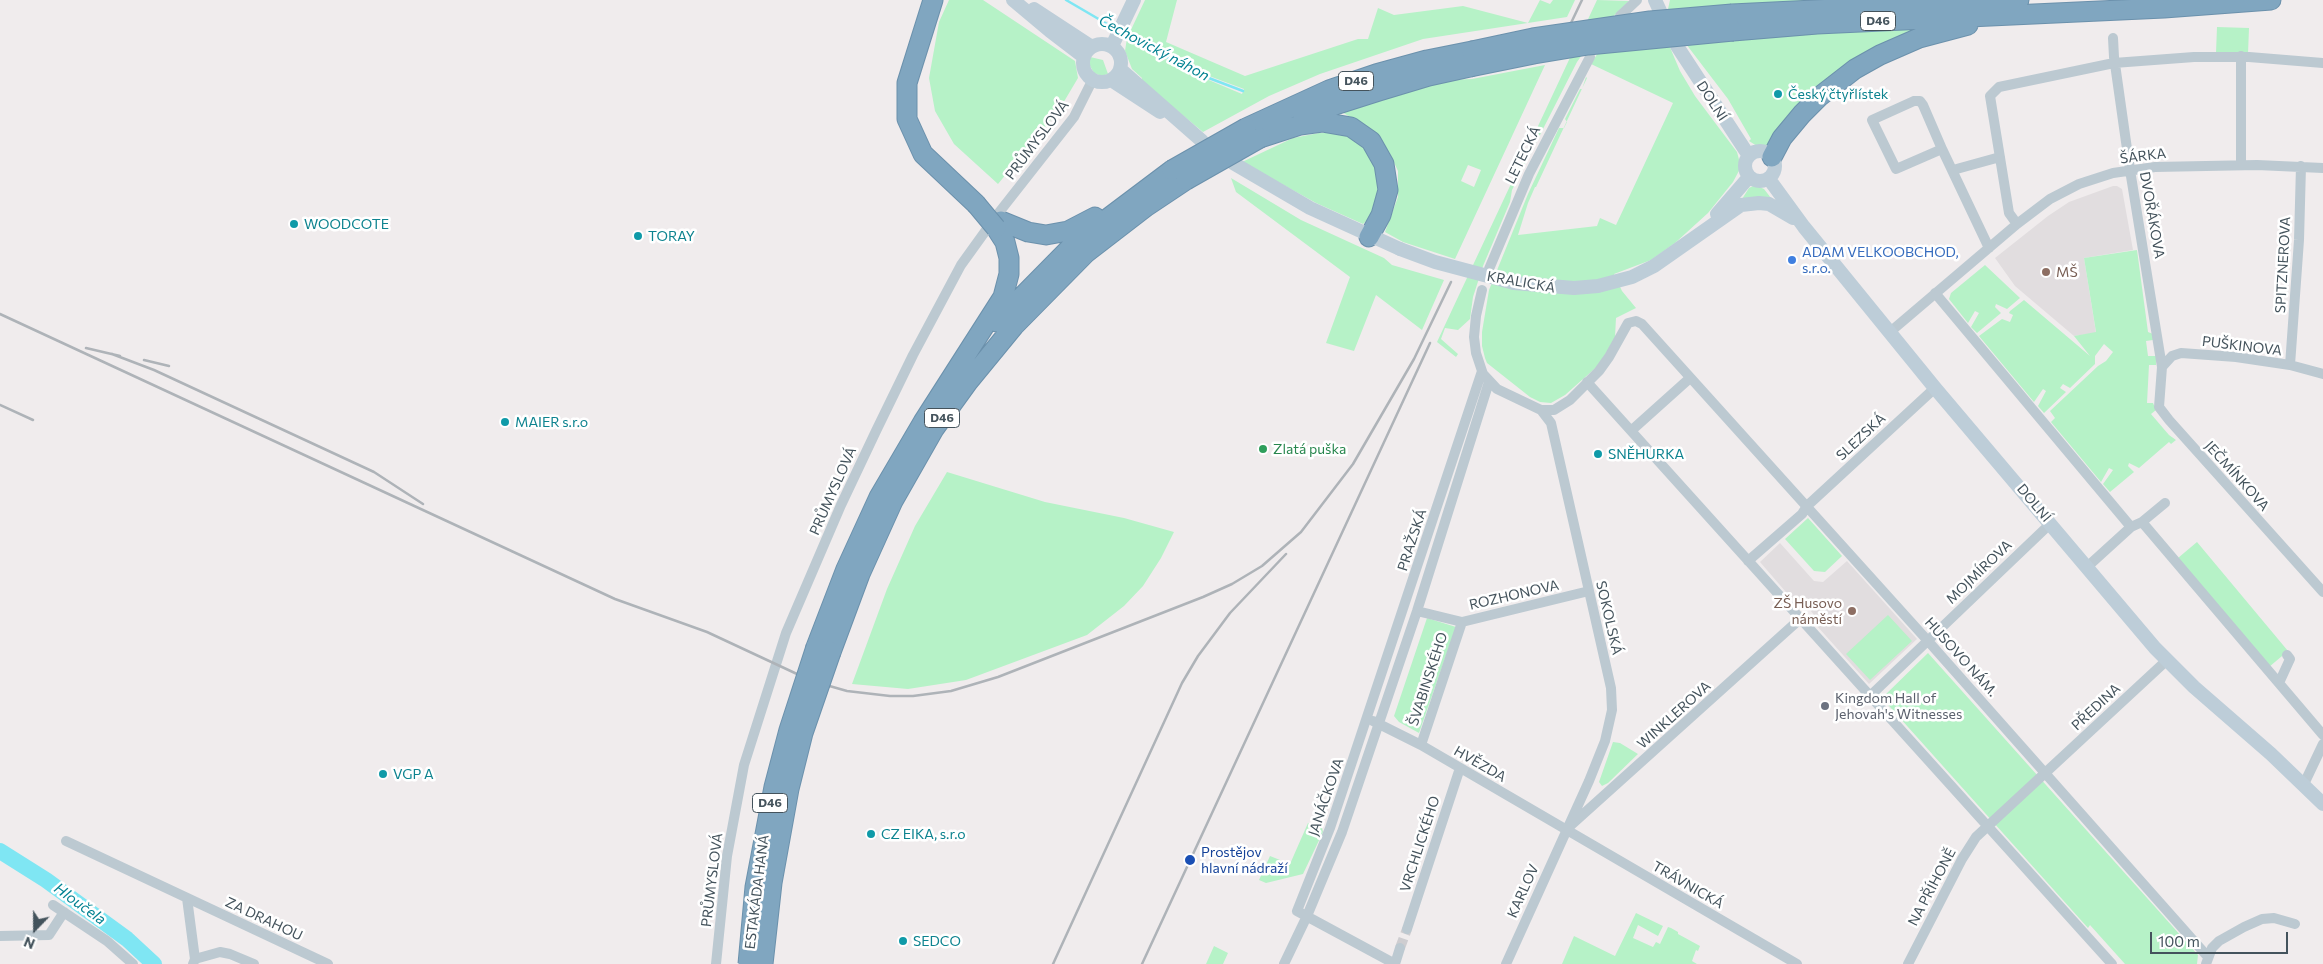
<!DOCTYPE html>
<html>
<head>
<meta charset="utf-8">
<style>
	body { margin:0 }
	#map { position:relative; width:2323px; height:964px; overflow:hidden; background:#f0eced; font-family:Commissioner,sans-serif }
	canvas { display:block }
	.north { position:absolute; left:10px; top:904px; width:50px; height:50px; -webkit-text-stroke:4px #fff; paint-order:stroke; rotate:202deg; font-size:14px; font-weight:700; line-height:20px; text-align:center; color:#44535c }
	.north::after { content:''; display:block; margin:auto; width:18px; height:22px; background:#44535c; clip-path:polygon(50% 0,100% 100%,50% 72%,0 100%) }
	.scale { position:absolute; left:2150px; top:932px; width:138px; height:22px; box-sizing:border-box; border:2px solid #44535c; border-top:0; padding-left:6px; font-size:15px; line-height:18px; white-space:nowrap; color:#44535c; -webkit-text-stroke:4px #fff; paint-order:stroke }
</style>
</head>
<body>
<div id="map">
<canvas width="2323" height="964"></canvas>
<div class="north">N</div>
<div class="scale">100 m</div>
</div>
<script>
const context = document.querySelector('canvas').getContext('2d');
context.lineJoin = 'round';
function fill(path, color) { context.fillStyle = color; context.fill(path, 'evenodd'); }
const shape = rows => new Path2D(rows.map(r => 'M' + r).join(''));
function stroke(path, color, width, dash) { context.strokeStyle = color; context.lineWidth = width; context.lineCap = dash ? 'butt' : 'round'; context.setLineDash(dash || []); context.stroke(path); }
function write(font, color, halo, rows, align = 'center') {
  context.font = font + ' Commissioner,sans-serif'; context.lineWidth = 5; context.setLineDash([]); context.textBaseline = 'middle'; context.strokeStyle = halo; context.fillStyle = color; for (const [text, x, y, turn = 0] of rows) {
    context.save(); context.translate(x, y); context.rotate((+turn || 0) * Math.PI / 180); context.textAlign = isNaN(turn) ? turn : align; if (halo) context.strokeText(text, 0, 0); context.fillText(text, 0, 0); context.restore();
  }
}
fill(shape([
	[2113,186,2117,186,2122,189,2133,250,2084,258,2096,333,2074,336,2015,286,1995,258,2048,216,2069,202],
	[1780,543,1814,581,1823,582,1847,561,1917,639,1869,684,1817,626,1819,624,1815,618,1816,617,1803,602,1798,606,1760,562]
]), '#e1dddf');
fill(shape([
	[949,0,983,0,1075,61,1078,78,1059,110,998,184,954,144,935,111,929,78,939,22],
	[1145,0,1177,0,1166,42,1245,76,1358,39,1368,39,1378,8,1394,15,1463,6,1528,23,1540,0,1550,4,1553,0,1575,0,1567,17,1423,39,1320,74,1269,96,1203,132,1141,81,1142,78,1132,69,1125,51,1127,38,1192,73,1242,94,1244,89,1193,70,1129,34],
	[1597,0,1629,1,1601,28,1577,62,1512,190,1510,202,1483,266,1473,297,1470,319,1458,330,1445,328,1441,339,1458,354,1456,357,1437,342],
	[1670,0,1937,0,1934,26,1894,42,1770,149,1757,146,1749,141,1751,139,1728,99,1683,40,1668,9],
	[2217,27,2249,28,2248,54,2216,53],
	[1666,38,1680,71,1695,96,1737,152,1741,167,1733,182,1708,213,1675,243,1651,260,1614,274,1622,291,1636,308,1616,318,1615,337,1600,364,1565,395,1551,403,1540,402,1530,397,1487,363,1485,358,1482,346,1482,332,1489,290,1528,194,1559,128,1564,128,1567,122,1565,119,1580,89,1582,89,1586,77,1587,78,1536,187,1535,187,1528,203,1518,235,1597,226,1600,218,1616,225,1673,103,1591,64,1604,43],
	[1090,57,1103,60,1108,74,1102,76,1094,73,1090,66],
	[1545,65,1455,259,1403,242,1385,232,1398,197,1398,171,1389,152,1371,129,1340,111,1445,80,1472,79],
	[1468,165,1481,170,1474,187,1461,181],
	[1319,133,1343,133,1355,139,1373,156,1379,181,1379,199,1372,216,1363,224,1316,203,1242,162,1293,138],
	[1231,178,1301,220,1384,258,1392,265,1444,280,1422,330,1376,295,1354,351,1326,343,1350,277,1236,192],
	[1755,185,1764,189,1771,198,1742,199,1749,188],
	[2137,250,2148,332,2153,334,2153,340,2146,341,2148,356,2156,356,2156,365,2149,365,2147,403,2153,403,2156,410,2151,414,2169,435,2176,440,2171,444,2169,442,2139,468,2129,463,2128,466,2134,472,2110,492,2103,484,2113,470,2109,468,2101,482,2051,422,2055,418,2050,411,2098,366,2106,361,2113,352,2104,344,2095,356,2095,364,2070,388,2063,384,2060,388,2066,392,2044,413,2038,406,2046,391,2043,389,2034,402,1979,336,2002,319,2010,322,2013,315,2009,313,2010,311,2024,300,2090,356,2074,336,2096,332,2084,258],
	[1985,265,2020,298,2007,309,1996,304,1995,307,2001,313,1977,333,1971,327,1979,313,1975,311,1968,323,1949,299,1951,293],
	[947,472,1045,502,1124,518,1174,532,1161,558,1143,586,1124,606,1087,635,966,680,908,689,852,684,887,589,915,526],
	[1808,518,1842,556,1825,572,1814,571,1785,539],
	[2197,542,2288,651,2269,667,2178,558],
	[1888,615,1912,641,1870,680,1846,654],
	[1427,618,1456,627,1419,733,1399,722,1394,716],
	[1928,653,2198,955,2197,964,2125,964,2090,925,2088,928,1882,698],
	[1613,742,1620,743,1638,754,1608,783,1602,786,1599,782],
	[1308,823,1322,828,1323,832,1303,874,1266,883,1259,880,1270,856,1290,864],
	[1636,913,1663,926,1658,936,1638,925,1633,938,1653,947,1656,942,1660,944,1668,927,1671,928,1678,932,1678,934,1700,946,1698,951,1696,950,1692,961,1697,964,1562,964,1574,936,1615,956],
	[1214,946,1228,953,1223,964,1206,964]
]), '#b6f2c7');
stroke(shape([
	[1066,0,1114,28],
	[1124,33,1193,72,1243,91]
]), '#7fe6f3', 2.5);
stroke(shape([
	[0,851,46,880,127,939,154,964]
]), '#7fe6f3', 16);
stroke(shape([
	[1400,948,1407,929]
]), '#cecdd0', 10, [10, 5]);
const motorway = shape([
	[933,0,907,83,907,119,923,154,976,204],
	[1732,14,2019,0],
	[1733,31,1817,24,2164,8,2271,0],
	[1303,119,1335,105,1379,91,1429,76,1470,67],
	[1246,128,1329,90,1376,74,1427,60,1472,51],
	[1260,138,1300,125,1322,122,1351,127,1371,141,1384,164,1388,190,1381,215,1369,237],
	[1772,157,1782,138,1802,114,1819,97,1855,69,1880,55,1919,38,1968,25],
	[1001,221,1028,232,1046,235,1068,231,1095,217],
	[997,322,1075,243,1172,170],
	[816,647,846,569,879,497,923,422,1003,297,1009,274,1009,258,1005,242,996,228],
	[831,652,860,574,893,501,934,429,968,382,1014,326,1086,253,1147,206,1186,180]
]);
stroke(motorway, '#6b91ac', 21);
stroke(shape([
	[1620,16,1637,0],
	[2113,38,2114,57,2130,170,2162,367,2159,407,2169,420,2323,592],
	[2241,56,2241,165],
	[1914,101,1920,101,1923,105,1942,149,1896,169,1872,120,1914,101],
	[1942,149,1989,248],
	[1953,170,2000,157],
	[2017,224,2009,213,1990,96,1999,87,2114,63,2194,57,2249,57,2323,63],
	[1489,269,1529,174,1590,57],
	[1482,290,1476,316,1474,337,1476,353,1483,374,1497,389,1541,410,1554,410,1570,400,1599,371,1609,357,1628,323,1636,321,1642,324,1928,641,2208,957],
	[1935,293,2131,527],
	[1890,332,2017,224,2050,199,2079,184,2113,173,2155,167,2257,165,2323,168],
	[2290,365,2299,240,2301,166],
	[2162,367,2172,356,2181,353,2236,357,2290,365,2323,374],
	[1587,382,2112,964],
	[1632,430,1690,378],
	[2142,522,2323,735],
	[1748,561,1802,514,1807,506,1935,388],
	[2087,567,2131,527,2142,522,2165,503],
	[1417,611,1462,622,1589,591],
	[2279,683,2290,659,2287,655],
	[1871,695,2051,523],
	[1373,721,1421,745,1797,964],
	[1421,745,1462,622],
	[2304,784,2323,744],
	[1570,826,1800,619],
	[66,841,328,964],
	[187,898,195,959,193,964],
	[53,905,107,941,133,964],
	[1407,929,1460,768],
	[0,936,49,935,64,912],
	[195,959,220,952,230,954,254,964],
	[716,964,727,856,744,765,786,633,841,505,876,431,913,355,961,265,997,215,1074,117,1093,79],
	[1284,964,1307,916,1342,832,1417,611,1489,382],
	[1395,964,1297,911,1330,828,1482,371],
	[1395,964,1400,948],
	[1506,964,1589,781,1605,741,1612,710,1611,688,1551,423,1541,410],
	[1908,964,1962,859,1976,837,2166,661],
	[2206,964,2212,948,2219,941,2244,927,2262,919,2274,918,2295,924]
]), '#bcc9d1', 10);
stroke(shape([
	[1013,0,1050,31,1084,57],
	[1655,0,1660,11],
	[1034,9,1092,47],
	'1083 63a19 19 0 1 1 38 0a19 19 0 1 1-38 0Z',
	[1112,46,1134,0],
	[1677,46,1749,156],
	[1120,69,1202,141],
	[1111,80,1160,112],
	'1745 166a15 15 0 1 1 30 0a15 15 0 1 1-30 0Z',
	[1233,163,1310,208,1400,249],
	[1769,179,1804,227,1935,388,2155,648,2194,687,2271,754,2323,804],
	[1717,214,1749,177],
	[1514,283,1574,288,1598,286,1632,277,1654,266,1741,205,1759,203,1769,204,1793,218]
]), '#bdcdd8', 14);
stroke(motorway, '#80a6c0', 19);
stroke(shape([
	[1571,23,1582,0],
	[0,314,615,599,707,632,812,681,847,691,890,696,913,696,951,691,998,677,1203,597,1232,584,1262,566,1301,532,1353,464,1414,359,1451,282],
	[86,348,120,356],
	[112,354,154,370,374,472,423,504],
	[144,360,169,366],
	[0,405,33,420],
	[1053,964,1182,683,1198,656,1230,613,1286,554],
	[1142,964,1430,343]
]), '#aeb3b8', 2.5);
const motorwayBridge = shape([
	[1472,51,1533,38,1650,21,1732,14],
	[1470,67,1534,54,1588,45,1733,31],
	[1172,170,1246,128],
	[1186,180,1260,138],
	[976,204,996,228],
	[748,964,755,887,774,787,789,730,816,647],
	[763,964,772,883,789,789,803,733,831,652]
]);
stroke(motorwayBridge, '#6b91ac', 21, []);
stroke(shape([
	[1400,249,1435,262,1514,283]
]), '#bdcdd8', 14);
stroke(motorwayBridge, '#80a6c0', 19);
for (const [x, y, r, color] of [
	[1778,94,5,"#0f9aa8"],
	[294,224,5,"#0f9aa8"],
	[638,236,5,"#0f9aa8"],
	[1792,260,5,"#3f7fe0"],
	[2046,272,5,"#8d6e63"],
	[505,422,5,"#0f9aa8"],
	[1263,449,5,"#2e9e5b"],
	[1598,454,5,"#0f9aa8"],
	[1852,611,5,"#8d6e63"],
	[1825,706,5,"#6b7280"],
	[383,774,5,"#0f9aa8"],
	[871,834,5,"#0f9aa8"],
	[1190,860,6,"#1a4fb4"],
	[903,941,5,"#0f9aa8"]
]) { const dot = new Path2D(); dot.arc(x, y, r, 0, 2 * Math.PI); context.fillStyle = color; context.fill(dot); stroke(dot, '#fff', 2); }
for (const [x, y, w] of [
	[1878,21,35],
	[1356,81,35],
	[942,418,35],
	[770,803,35]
]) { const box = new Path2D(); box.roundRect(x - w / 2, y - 9.5, w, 19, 4); context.fillStyle = '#fff'; context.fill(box); stroke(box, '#44535c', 1); }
write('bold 12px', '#44535c', null, [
	["D46",1878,21],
	["D46",1356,81],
	["D46",942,418],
	["D46",770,803]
]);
write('14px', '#0d838f', '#fff', [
	["Český čtyřlístek",1788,94],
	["WOODCOTE",304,224],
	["TORAY",648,236],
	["MAIER s.r.o",515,422],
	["SNĚHURKA",1608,454],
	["VGP A",393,774],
	["CZ EIKA, s.r.o",881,834],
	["SEDCO",913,941]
], 'left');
write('14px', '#44535c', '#fff', [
	["DOLNÍ",1712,101,57],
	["PRŮMYSLOVÁ",1037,140,-53],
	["LETECKÁ",1523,155,-64],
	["ŠÁRKA",2143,156,-7],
	["DVOŘÁKOVA",2152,215,80],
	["SPITZNEROVA",2283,265,-87],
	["KRALICKÁ",1521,282,10],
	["PUŠKINOVA",2242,346,7],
	["SLEZSKÁ",1861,437,-43],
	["JEČMÍNKOVA",2237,476,48],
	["PRŮMYSLOVÁ",833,491,-66],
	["DOLNÍ",2034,503,50],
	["PRAŽSKÁ",1412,540,-72],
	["MOJMÍROVA",1979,572,-44],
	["ROZHONOVA",1514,595,-13],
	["SOKOLSKÁ",1609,618,77],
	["HUSOVO NÁM.",1961,657,48],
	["ŠVABINSKÉHO",1428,679,-72],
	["PŘEDINA",2096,707,-43],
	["WINKLEROVA",1674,715,-42],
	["HVĚZDA",1480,764,30],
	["JANÁČKOVA",1326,797,-71],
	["VRCHLICKÉHO",1420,844,-72],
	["PRŮMYSLOVÁ",712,880,-83],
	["TRÁVNICKÁ",1688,885,30],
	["NA PŘÍHONĚ",1932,887,-62],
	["KARLOV",1523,891,-66],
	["ESTAKÁDA HANÁ",757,892,-83],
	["ZA DRAHOU",264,919,25]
]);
write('14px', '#366cbe', '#fff', [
	["ADAM VELKOOBCHOD,",1802,252],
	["s.r.o.",1802,268]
], 'left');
write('14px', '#785e54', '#fff', [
	["MŠ",2056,272],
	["ZŠ Husovo",1842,603,"right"],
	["náměstí",1842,619,"right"]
], 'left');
write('14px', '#27864d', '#fff', [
	["Zlatá puška",1273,449]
], 'left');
write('14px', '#5b616d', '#fff', [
	["Kingdom Hall of",1835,698],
	["Jehovah's Witnesses",1835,714]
], 'left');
write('14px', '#164399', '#fff', [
	["Prostějov",1201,852],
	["hlavní nádraží",1201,868]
], 'left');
write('italic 15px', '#038292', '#fff', [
	["Čechovický náhon",1154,48,28],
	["Hloučela",80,904,36]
]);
</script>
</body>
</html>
